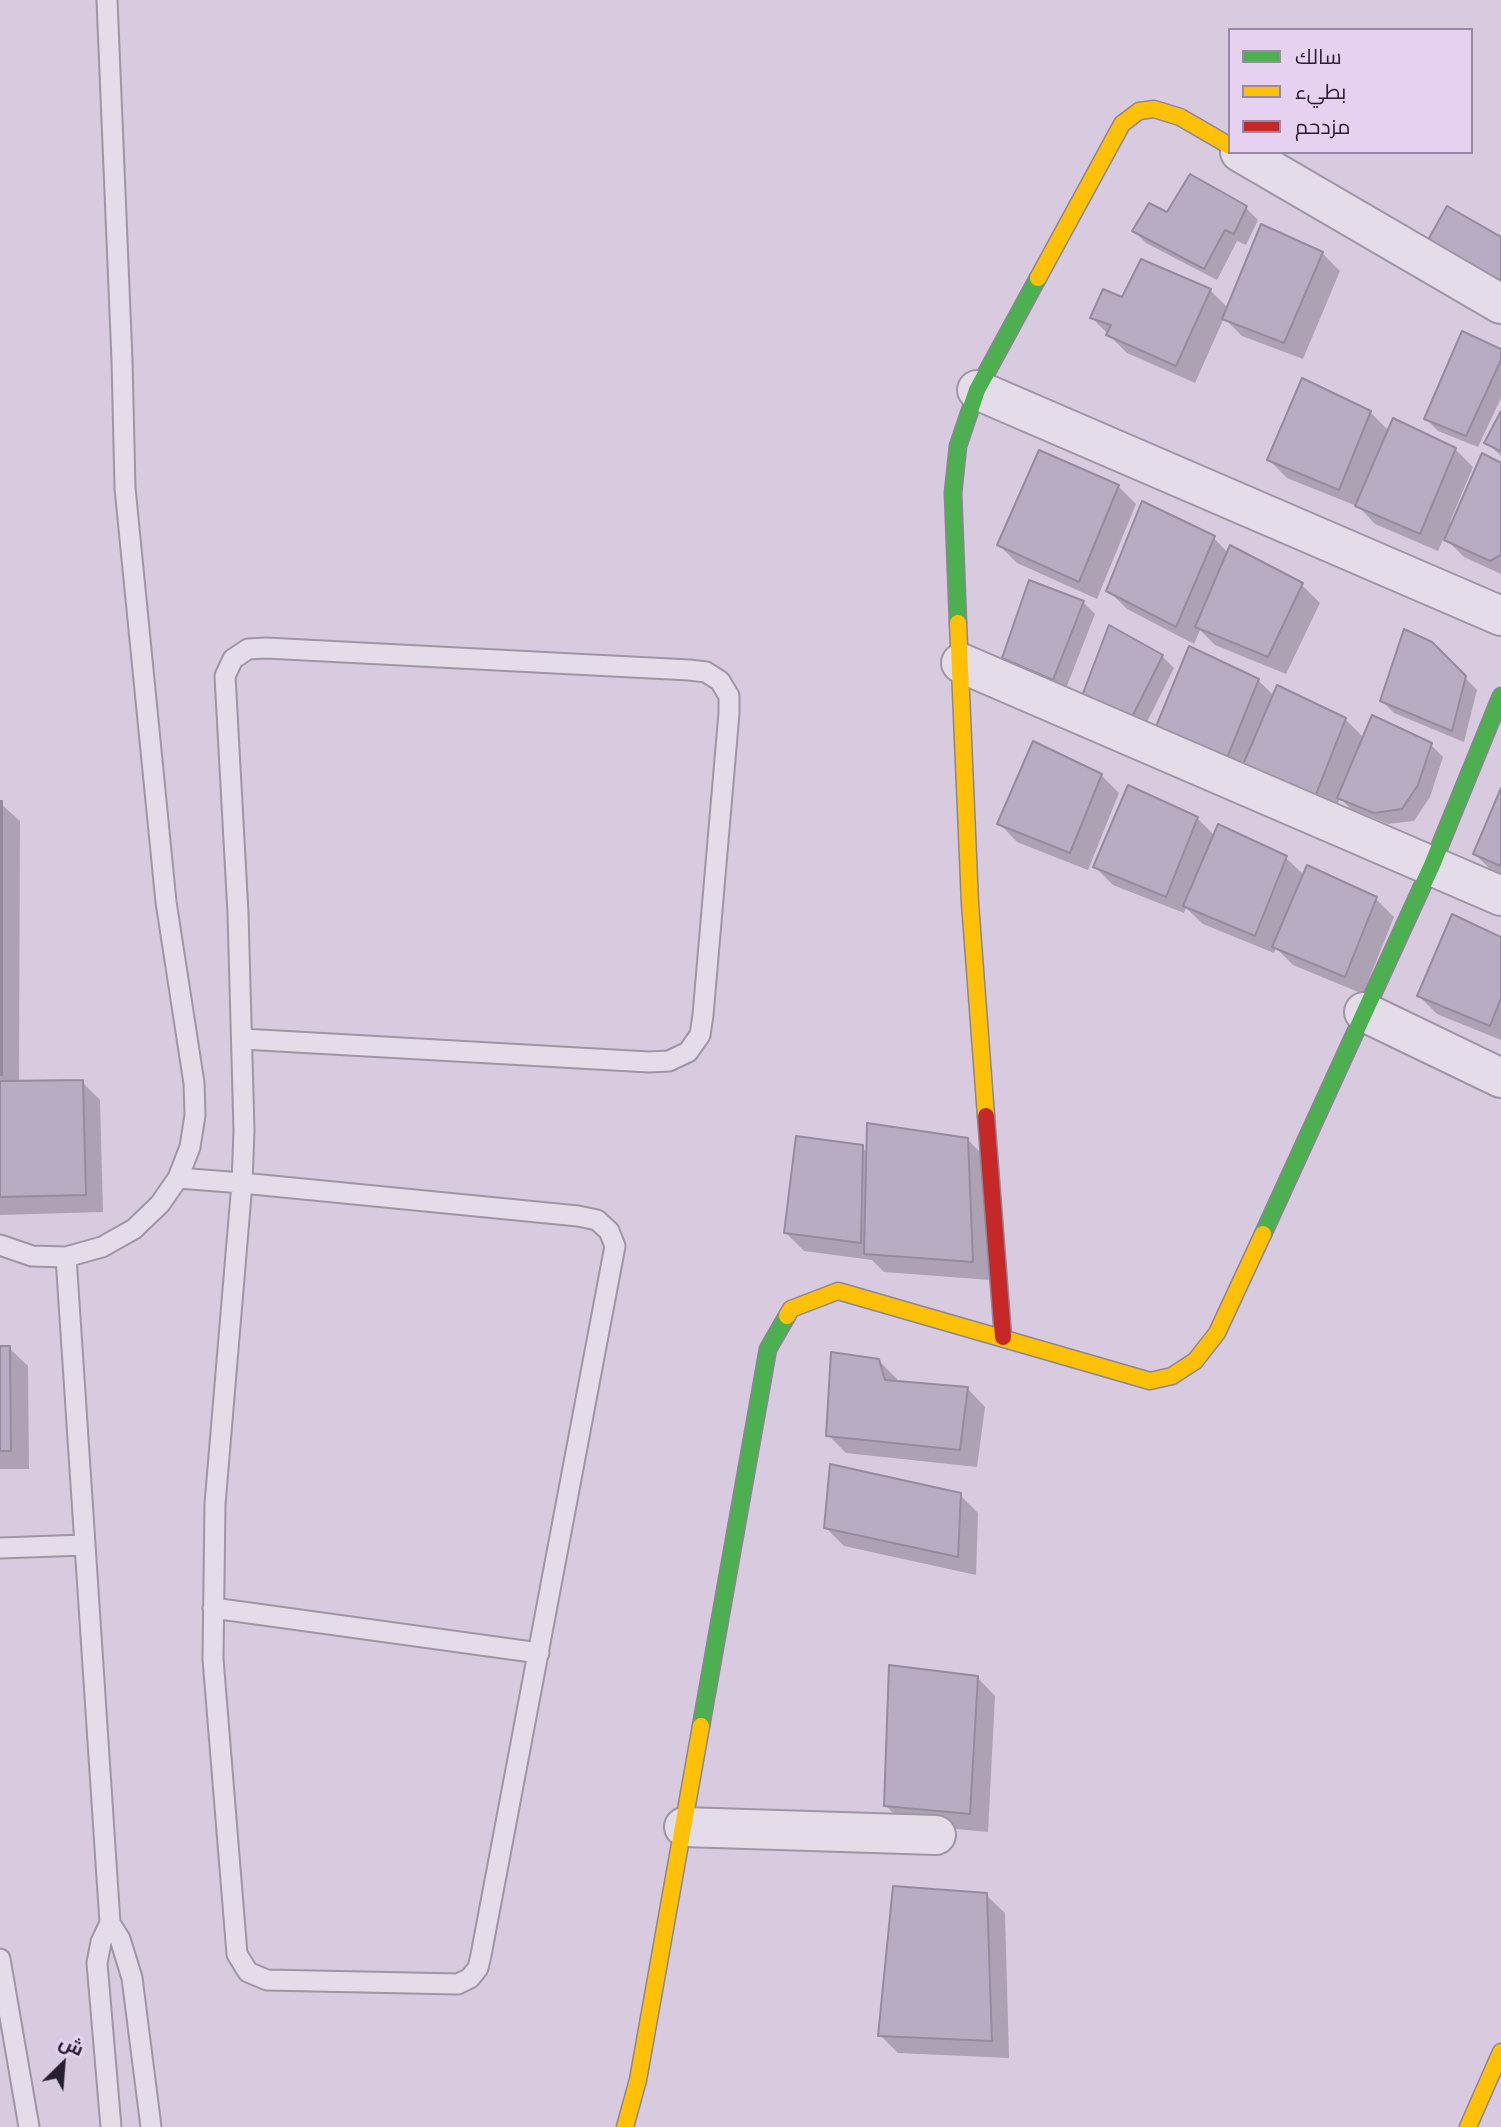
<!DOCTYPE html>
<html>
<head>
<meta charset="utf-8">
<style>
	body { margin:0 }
	#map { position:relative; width:1501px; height:2127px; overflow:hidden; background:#d8cbe0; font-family:Georgia,Cairo,serif }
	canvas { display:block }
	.legend { position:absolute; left:1228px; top:28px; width:245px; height:126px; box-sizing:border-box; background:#e6d1f0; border:2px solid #9a89a4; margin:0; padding:9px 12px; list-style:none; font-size:21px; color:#271e31 }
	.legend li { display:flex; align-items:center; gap:14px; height:35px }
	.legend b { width:35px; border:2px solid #9a89a4 }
	.north { position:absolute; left:28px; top:2029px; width:70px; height:70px; -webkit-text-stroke:5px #e6d1f0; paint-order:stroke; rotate:25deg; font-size:19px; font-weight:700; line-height:28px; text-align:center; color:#271e31 }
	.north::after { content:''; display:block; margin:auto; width:24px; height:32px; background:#271e31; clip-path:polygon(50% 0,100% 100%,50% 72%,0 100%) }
</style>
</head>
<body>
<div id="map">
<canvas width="1501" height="2127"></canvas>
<ul class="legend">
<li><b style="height:9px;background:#4caf50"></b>سالك</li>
<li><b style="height:9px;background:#ffc107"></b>بطيء</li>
<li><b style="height:9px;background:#c62828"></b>مزدحم</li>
</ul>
<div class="north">ش</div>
</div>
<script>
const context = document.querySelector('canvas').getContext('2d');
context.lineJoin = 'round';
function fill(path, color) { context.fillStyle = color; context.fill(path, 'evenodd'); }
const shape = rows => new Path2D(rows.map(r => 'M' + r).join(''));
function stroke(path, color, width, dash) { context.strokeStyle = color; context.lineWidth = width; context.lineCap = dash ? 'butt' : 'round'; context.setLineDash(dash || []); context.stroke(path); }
fill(shape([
	[1190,176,1246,208,1258,220,1246,245,1237,241,1217,280,1146,243,1134,231,1167,214],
	[1322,253,1340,271,1303,359,1242,336,1224,318,1195,383,1127,353,1092,318,1123,299,1210,290,1228,308],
	[1501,350,1501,398,1478,447,1438,431,1426,419],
	[1370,412,1389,431,1455,449,1473,467,1450,522,1453,524,1501,465,1501,574,1464,557,1444,537,1438,551,1375,524,1359,507,1287,478,1269,460],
	[1501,415,1501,456,1487,443],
	[1118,486,1136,504,1097,599,1017,563,999,545],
	[1214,538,1228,553,1302,585,1320,603,1286,674,1215,645,1200,630,1194,644,1127,609,1108,590],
	[1083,602,1095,614,1065,691,1016,670,1004,658],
	[1431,643,1477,690,1464,742,1394,713,1382,701],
	[1162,656,1174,668,1142,732,1095,713],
	[1258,680,1274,696,1345,719,1364,738,1431,745,1443,757,1430,797,1414,821,1388,824,1351,809,1340,798,1333,814,1175,746],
	[1101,775,1119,793,1088,870,1017,842,999,823],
	[1501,793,1501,875,1493,872,1475,854],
	[0,803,20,821,19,1082,82,1082,100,1100,103,1212,0,1215],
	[1197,818,1215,836,1286,858,1305,876,1376,899,1394,917,1363,994,1293,965,1276,948,1274,953,1203,924,1186,908,1184,913,1113,885,1095,867],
	[1501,939,1501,1040,1437,1014,1419,996],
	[967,1139,986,1158,990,1280,884,1272,872,1260,804,1251,786,1233,862,1147,868,1153],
	[0,1348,9,1348,28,1366,29,1469,0,1469],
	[878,1360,897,1379,898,1383,967,1388,985,1407,977,1467,846,1453,828,1435],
	[960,1495,978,1513,976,1575,844,1546,826,1528],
	[977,1677,995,1696,988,1832,904,1824,886,1806],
	[986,1895,1005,1913,1009,2058,898,2053,880,2035]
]), '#0003');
const building = shape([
	[1190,174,1247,206,1234,234,1225,230,1204,269,1132,231,1149,203,1167,212,1190,174],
	[1447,206,1501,237,1501,277,1497,288,1424,247,1447,206],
	[1261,224,1323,252,1284,343,1222,319,1261,224],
	[1141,259,1211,289,1176,366,1106,335,1111,325,1090,318,1103,289,1122,297,1141,259],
	[1462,331,1501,349,1501,360,1466,436,1424,419,1462,331],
	[1302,378,1371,411,1339,490,1267,460,1302,378],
	[1501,411,1501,451,1484,443,1501,411],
	[1393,418,1456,448,1420,534,1355,506,1393,418],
	[1039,450,1119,485,1079,582,997,545,1039,450],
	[1482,453,1501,463,1501,555,1490,561,1444,540,1482,453],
	[1142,501,1215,536,1176,627,1106,591,1142,501],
	[1230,545,1303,583,1268,657,1195,627,1230,545],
	[1029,580,1084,601,1053,680,1002,658,1029,580],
	[1109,625,1163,655,1130,721,1080,701,1109,625],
	[1404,629,1432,642,1466,676,1452,731,1380,701,1404,629],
	[1189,646,1259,679,1227,758,1155,729,1189,646],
	[1277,685,1346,718,1315,797,1242,767,1277,685],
	[1372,715,1432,743,1418,785,1402,809,1374,813,1337,798,1372,715],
	[1033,741,1102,774,1070,853,997,824,1033,741],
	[1128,785,1198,817,1166,897,1093,867,1128,785],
	[1501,788,1501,866,1473,854,1501,788],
	[0,801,2,801,2,1075,0,1075,0,801],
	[1218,824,1287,856,1255,936,1183,906,1218,824],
	[1307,865,1377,897,1345,977,1272,947,1307,865],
	[1452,914,1501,937,1501,998,1490,1026,1417,996,1452,914],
	[83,1080,86,1195,0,1197,0,1081,83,1080],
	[867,1123,968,1138,973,1262,864,1254,867,1123],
	[796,1136,863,1145,861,1243,784,1233,796,1136],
	[0,1346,10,1346,11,1451,0,1451,0,1346],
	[831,1352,879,1359,885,1380,968,1387,960,1450,826,1436,831,1352],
	[830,1464,961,1493,958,1557,824,1528,830,1464],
	[889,1665,978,1676,970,1814,884,1806,889,1665],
	[893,1886,987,1893,992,2041,878,2036,893,1886]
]);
fill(building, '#b8acc3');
stroke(building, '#948b9f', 2);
const lane = shape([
	[178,1178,242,1183,578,1216,597,1220,609,1231,615,1246,481,1955,478,1968,470,1978,458,1984,267,1980,248,1972,237,1954,213,1659,215,1504,242,1183,244,1131,238,913,225,676,233,659,248,649,266,648,689,670,706,672,720,681,729,696,729,713,703,1015,700,1035,688,1052,669,1061,649,1062,243,1039],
	[0,1245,32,1256,66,1257,102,1247,134,1229,160,1204,178,1178,190,1147,195,1115,194,1083,166,902,125,488,122,360,107,0],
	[66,1257,110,1923,120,1939,132,1978,151,2127],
	[0,1548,85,1545],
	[213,1608,539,1653],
	[110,1923,101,1942,97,1963,111,2127],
	[0,1959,29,2127]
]);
const street = shape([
	[1240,152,1501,304],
	[977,390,1501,616],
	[961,663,1501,896],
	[1364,1012,1501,1078],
	[684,1827,936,1835]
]);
const fast = shape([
	[958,623,953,493,958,446,977,390,1038,278],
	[1263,1234,1432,865,1501,696],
	[701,1726,768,1349,787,1316]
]);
const slow = shape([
	[1038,278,1122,124,1139,111,1154,109,1180,117,1230,146],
	[958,623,970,903,986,1116],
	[787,1316,791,1309,838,1291,1150,1381,1172,1376,1195,1361,1217,1333,1263,1234],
	[625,2127,638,2080,701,1726],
	[1468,2127,1501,2052]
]);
const jam = shape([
	[986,1116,1003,1337]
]);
stroke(lane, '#9e95a5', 23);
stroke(street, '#9e95a5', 42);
stroke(fast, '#8d8495', 19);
stroke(slow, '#8d8495', 19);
stroke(jam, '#8d8495', 19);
stroke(lane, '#e4dce8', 19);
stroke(street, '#e4dce8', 38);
stroke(fast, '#4caf50', 16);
stroke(slow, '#ffc107', 16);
stroke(jam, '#c62828', 16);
</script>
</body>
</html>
